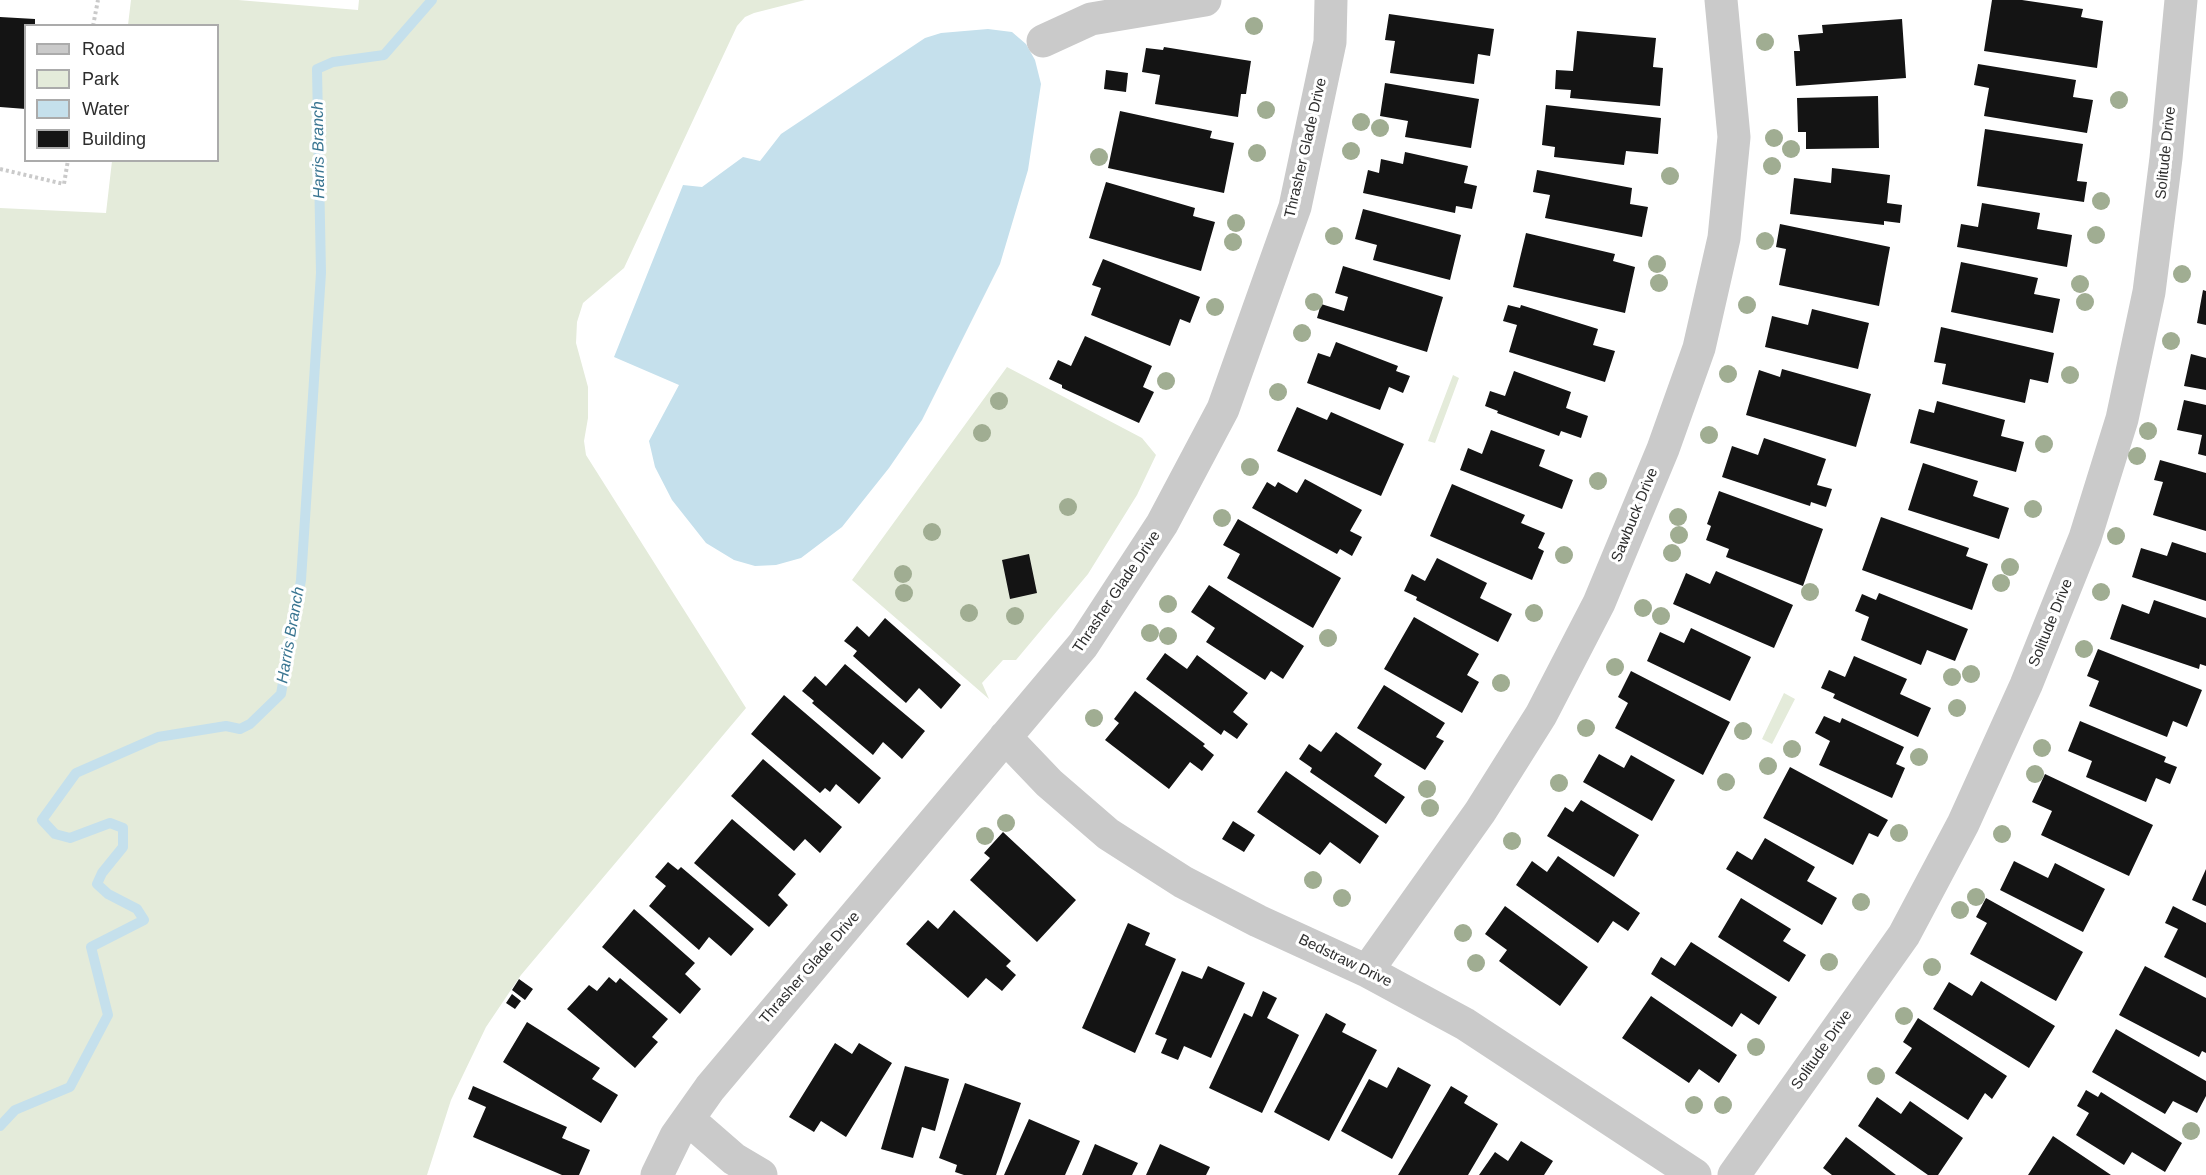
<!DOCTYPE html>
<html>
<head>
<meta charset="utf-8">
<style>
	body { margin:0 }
	#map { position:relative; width:2206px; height:1175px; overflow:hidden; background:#fff; font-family:Arial,sans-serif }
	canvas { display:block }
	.legend { position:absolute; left:24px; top:24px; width:195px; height:138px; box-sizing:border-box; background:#fff; border:2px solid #ababab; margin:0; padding:8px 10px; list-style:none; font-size:18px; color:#2d2d2d }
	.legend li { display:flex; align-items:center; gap:12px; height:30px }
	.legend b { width:30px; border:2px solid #ababab }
</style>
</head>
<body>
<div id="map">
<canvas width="2206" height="1175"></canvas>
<ul class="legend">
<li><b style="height:8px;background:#cacaca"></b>Road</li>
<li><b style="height:16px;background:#e4ebda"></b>Park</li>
<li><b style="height:16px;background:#c5e0ec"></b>Water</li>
<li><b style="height:16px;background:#141414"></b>Building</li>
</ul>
</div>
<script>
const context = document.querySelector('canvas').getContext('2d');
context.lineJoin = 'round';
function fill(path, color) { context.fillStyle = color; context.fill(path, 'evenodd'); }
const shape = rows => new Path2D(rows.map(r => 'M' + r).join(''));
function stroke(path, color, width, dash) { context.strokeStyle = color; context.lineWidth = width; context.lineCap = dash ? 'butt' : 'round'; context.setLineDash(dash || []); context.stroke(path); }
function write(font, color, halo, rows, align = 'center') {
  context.font = font + ' Arial,sans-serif'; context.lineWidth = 6; context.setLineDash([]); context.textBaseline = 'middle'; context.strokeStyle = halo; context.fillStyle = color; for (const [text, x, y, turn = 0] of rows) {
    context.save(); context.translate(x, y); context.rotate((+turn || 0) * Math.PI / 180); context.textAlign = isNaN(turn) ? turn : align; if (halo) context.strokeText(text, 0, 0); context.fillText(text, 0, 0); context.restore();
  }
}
fill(shape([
	[131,0,238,0,358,10,359,0,805,0,754,13,745,17,737,26,624,268,583,303,577,322,576,343,588,387,588,418,584,441,586,455,746,708,521,975,486,1027,451,1100,427,1175,0,1175,0,208,106,213,112,161,218,160,218,26,128,25],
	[1007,367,1142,438,1156,455,1137,495,1088,574,1016,660,1003,660,982,683,989,699,852,580],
	[1453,375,1459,378,1435,443,1428,441],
	[1784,693,1795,699,1772,744,1762,739]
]), '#e4ebda');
fill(shape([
	[988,29,1012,32,1026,44,1035,60,1041,84,1028,170,1000,264,922,420,889,468,842,527,801,558,776,565,755,566,734,560,706,543,672,500,655,467,649,441,679,385,614,357,683,185,702,187,743,157,760,161,781,134,925,38,941,33]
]), '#c5e0ec');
stroke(shape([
	[0,1126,15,1110,70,1087,108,1015,91,947,144,920,137,909,108,894,97,884,102,873,123,847,123,828,110,823,70,838,55,834,42,820,76,773,158,737,226,726,240,729,250,724,281,694,301,580,321,273,317,69,333,62,384,55,432,0]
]), '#c5e0ec', 10);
fill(shape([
	[1992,0,2022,0,2083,9,2081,17,2103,21,2097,68,1984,51],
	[1389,14,1494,29,1490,56,1478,54,1474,84,1390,73,1395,41,1385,40],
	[0,17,35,19,35,26,26,26,26,109,0,107],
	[1902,19,1906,78,1796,86,1794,51,1800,51,1798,35,1823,33,1822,25],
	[1577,31,1656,38,1653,67,1663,68,1660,106,1570,98,1571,90,1555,89,1556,70,1573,71],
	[1164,47,1251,61,1246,94,1241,94,1238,117,1155,104,1160,75,1142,72,1146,48,1163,50],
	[1978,64,2076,80,2073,97,2093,100,2087,133,1984,116,1989,88,1974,85],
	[1106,70,1128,73,1126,92,1104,89],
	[1385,83,1479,99,1471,148,1405,137,1408,121,1380,116],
	[1878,96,1879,148,1806,149,1806,132,1798,132,1797,98],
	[1546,105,1661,118,1658,154,1626,151,1624,165,1554,157,1555,147,1542,145],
	[1120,111,1212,131,1210,138,1234,143,1224,193,1108,168],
	[1985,129,2083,144,2077,181,2087,182,2084,202,1977,186],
	[1405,152,1468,166,1464,183,1477,186,1472,209,1456,206,1455,213,1363,193,1368,170,1379,173,1381,159,1403,164],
	[1832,168,1890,175,1887,203,1902,205,1900,223,1884,221,1884,225,1790,214,1794,178,1831,183],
	[1537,170,1632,188,1630,204,1648,207,1642,237,1545,218,1550,195,1533,192],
	[1106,182,1195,208,1193,216,1215,222,1201,271,1089,238],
	[1982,203,2040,213,2037,229,2072,235,2067,267,1957,247,1961,224,1978,227],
	[1363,209,1461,235,1450,280,1373,260,1377,245,1355,239],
	[1780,224,1890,247,1879,306,1779,285,1786,249,1776,247],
	[1526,233,1615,254,1613,261,1635,267,1625,313,1513,287],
	[1103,259,1200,297,1190,323,1180,319,1170,346,1091,315,1101,288,1092,285],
	[1961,262,2038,278,2034,294,2060,299,2053,333,1951,312],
	[1343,266,1443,297,1427,352,1317,318,1321,304,1344,311,1348,297,1335,293],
	[2203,290,2206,291,2206,325,2197,323],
	[1508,305,1520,308,1521,305,1598,329,1593,345,1615,351,1605,382,1509,352,1517,325,1503,321],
	[1812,309,1869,323,1858,369,1765,347,1772,316,1808,325],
	[1941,327,2054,353,2048,383,2030,379,2025,403,1942,384,1946,364,1934,362],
	[1085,336,1152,366,1143,387,1154,392,1139,423,1062,388,1062,385,1049,379,1058,360,1071,366],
	[1336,342,1398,366,1396,371,1410,376,1403,393,1389,387,1380,410,1307,383,1318,353,1330,357],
	[2191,354,2206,358,2206,390,2184,386],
	[1782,369,1871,394,1856,447,1746,415,1759,370,1780,377],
	[1514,371,1571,392,1566,408,1588,416,1581,438,1561,431,1559,436,1497,413,1498,411,1485,406,1490,391,1505,396],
	[2184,400,2206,405,2206,456,2198,454,2202,435,2177,430],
	[1937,401,2005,420,2001,436,2024,442,2016,472,1910,443,1919,409,1934,413],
	[1297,407,1327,420,1331,412,1404,444,1381,496,1277,451],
	[1491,430,1545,450,1539,466,1573,480,1562,509,1460,470,1468,448,1482,454],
	[1764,438,1826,459,1817,485,1832,489,1826,507,1811,502,1810,506,1722,477,1732,446,1758,455],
	[2160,460,2206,473,2206,531,2153,515,2163,482,2154,480],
	[1923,463,1978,481,1973,496,2009,508,1999,539,1908,510],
	[1305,479,1362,510,1350,531,1362,537,1352,556,1340,549,1337,554,1252,508,1267,482,1275,487,1278,482,1297,493],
	[1452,484,1525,515,1521,523,1545,533,1538,548,1544,551,1532,580,1430,536],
	[1719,491,1823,529,1803,586,1726,557,1729,549,1706,540,1711,526,1707,524],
	[1881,517,1969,548,1966,556,1988,564,1972,610,1862,570],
	[1238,519,1341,578,1313,628,1227,578,1240,554,1223,545],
	[2172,542,2206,553,2206,601,2132,577,2141,548,2167,556],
	[1029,554,1037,593,1010,599,1002,560],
	[1437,558,1487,583,1480,598,1512,614,1498,642,1416,600,1417,597,1404,591,1412,574,1425,581],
	[1716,571,1793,605,1774,648,1673,604,1686,573,1710,584],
	[1209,585,1304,646,1283,679,1271,671,1265,680,1206,642,1215,628,1191,612],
	[1879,593,1968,629,1955,661,1927,650,1921,665,1861,640,1869,617,1855,611,1862,594,1876,600],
	[2154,600,2206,618,2206,666,2200,664,2199,669,2110,639,2122,604,2149,614],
	[1414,617,1479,654,1467,675,1479,682,1462,713,1384,669],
	[885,618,961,685,941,709,919,688,906,703,853,656,857,651,844,641,857,626,869,637],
	[1691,628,1751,657,1730,701,1647,661,1660,632,1684,643],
	[2098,649,2202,690,2187,727,2173,721,2167,737,2089,706,2099,681,2087,676],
	[1165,653,1187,669,1197,655,1248,693,1233,712,1248,724,1237,739,1224,730,1221,735,1146,679],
	[1854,656,1907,679,1900,694,1931,708,1918,737,1833,698,1835,694,1821,688,1829,670,1845,677],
	[845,664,925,731,902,759,883,742,873,755,812,703,814,701,802,691,815,676,826,686],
	[1631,671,1730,722,1703,775,1615,728,1628,703,1618,697],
	[1384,685,1445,723,1436,737,1444,741,1425,770,1357,728],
	[1135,691,1205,744,1203,746,1214,755,1202,771,1190,762,1169,789,1105,740,1119,723,1114,719],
	[784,695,881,778,859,804,836,784,830,792,825,788,820,793,751,734],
	[1824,716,1840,723,1842,718,1904,747,1896,764,1905,768,1892,798,1819,765,1830,741,1815,733],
	[2080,721,2166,757,2164,762,2177,767,2170,784,2156,778,2146,802,2086,777,2092,761,2068,751],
	[1336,732,1382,764,1374,776,1405,797,1386,824,1310,772,1312,768,1299,759,1309,744,1321,752],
	[1599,754,1624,768,1631,755,1675,780,1652,821,1583,782],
	[763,759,842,827,820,853,805,839,794,851,731,796],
	[1790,767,1888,820,1878,837,1869,833,1853,865,1763,818],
	[1286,771,1379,836,1360,864,1330,842,1320,855,1257,812],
	[2045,774,2153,825,2129,876,2041,835,2052,811,2032,802],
	[1581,800,1639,835,1614,877,1547,836,1565,807,1573,812],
	[732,819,796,874,778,895,788,905,769,927,694,863],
	[1233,821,1255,835,1244,852,1222,839],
	[1003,832,1076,900,1037,942,970,880,990,858,984,853],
	[1765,838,1815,867,1807,881,1837,898,1822,925,1726,869,1737,851,1752,860],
	[1558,856,1640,913,1628,931,1613,921,1598,943,1516,885,1532,861,1547,872],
	[2014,861,2048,878,2055,863,2105,889,2083,932,2000,890],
	[668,862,678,870,681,867,754,929,731,956,709,937,699,950,649,906,666,886,655,877],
	[2206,869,2206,906,2192,900],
	[1741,898,1791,929,1783,941,1806,955,1789,982,1718,937],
	[1986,898,2083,952,2056,1001,1970,954,1987,923,1976,917],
	[1505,906,1588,967,1560,1006,1499,961,1507,950,1485,934],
	[2173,906,2206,923,2206,978,2164,957,2178,929,2165,923],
	[634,909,695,963,685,974,701,989,680,1014,602,947],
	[954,910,1011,961,1006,966,1016,975,1002,991,986,978,968,998,906,944,928,920,938,929],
	[1128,923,1150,933,1145,945,1176,959,1135,1053,1082,1028],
	[1691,942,1777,997,1759,1025,1741,1013,1732,1027,1651,974,1661,957,1675,966],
	[1208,966,1245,983,1211,1058,1184,1046,1178,1060,1161,1053,1167,1039,1155,1034,1182,971,1202,979],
	[2145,966,2206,998,2206,1053,2202,1051,2199,1057,2119,1015],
	[609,977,616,983,620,978,668,1019,652,1037,658,1042,635,1068,567,1009,589,985,597,991],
	[519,979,533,989,525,1000,512,990],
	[1981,981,2055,1026,2029,1068,1933,1009,1949,982,1972,996],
	[1263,991,1277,998,1267,1018,1299,1035,1262,1113,1209,1088,1244,1013,1252,1017],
	[512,994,521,1001,515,1009,506,1003],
	[1651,996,1737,1055,1719,1083,1699,1069,1689,1083,1622,1038],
	[1326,1013,1346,1024,1342,1032,1377,1050,1329,1141,1274,1112],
	[1918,1018,2007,1076,1992,1099,1985,1093,1968,1120,1895,1073,1912,1048,1903,1042],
	[527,1022,600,1068,592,1079,618,1095,601,1123,503,1062],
	[2116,1029,2206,1081,2206,1096,2197,1113,2173,1101,2165,1114,2092,1072],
	[835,1043,852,1054,859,1043,892,1063,846,1137,821,1121,814,1132,789,1117],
	[905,1066,949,1079,935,1131,922,1127,913,1158,881,1149],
	[1398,1067,1431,1085,1392,1159,1341,1131,1369,1079,1387,1088],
	[965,1083,1021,1103,996,1175,964,1175,955,1172,957,1165,939,1158],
	[473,1086,567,1127,562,1138,590,1150,579,1175,562,1175,473,1137,486,1107,468,1099],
	[1451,1086,1468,1096,1464,1103,1498,1124,1468,1175,1398,1175],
	[2086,1090,2098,1097,2101,1092,2182,1143,2165,1172,2132,1152,2124,1165,2076,1135,2089,1113,2077,1106],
	[1877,1097,1901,1114,1910,1101,1963,1138,1938,1175,1928,1175,1858,1126],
	[1029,1119,1080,1141,1065,1175,1004,1175],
	[2053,1136,2111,1175,2028,1175],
	[1846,1137,1862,1149,1896,1175,1832,1175,1823,1168],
	[1521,1141,1553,1161,1544,1175,1479,1175,1495,1152,1508,1161],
	[1095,1144,1138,1163,1132,1175,1082,1175],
	[1160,1144,1210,1167,1206,1175,1146,1175]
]), '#141414');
stroke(shape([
	[93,26,98,0],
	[0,169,64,184,68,160]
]), '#cacaca', 4, [3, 3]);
stroke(shape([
	[1043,41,1091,19,1205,0],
	[1005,737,1049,783,1108,834,1183,882,1258,921,1367,971,1465,1024,1695,1175],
	[1367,971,1480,812,1541,715,1599,603,1663,449,1699,348,1724,238,1734,137,1721,0],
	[688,1119,734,1159,761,1175],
	[657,1175,676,1136,710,1088,1083,645,1162,524,1223,409,1295,207,1330,42,1331,0],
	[1734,1175,1904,935,1963,824,2026,685,2085,538,2122,419,2149,292,2166,158,2181,0]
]), '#cacaca', 33);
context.fillStyle = '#a0ad92';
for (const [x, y] of [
	[1254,26],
	[1765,42],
	[2119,100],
	[1266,110],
	[1361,122],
	[1380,128],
	[1774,138],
	[1791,149],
	[1351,151],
	[1257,153],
	[1099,157],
	[1772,166],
	[1670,176],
	[2101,201],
	[1236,223],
	[2096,235],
	[1334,236],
	[1765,241],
	[1233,242],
	[1657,264],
	[2182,274],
	[1659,283],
	[2080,284],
	[1314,302],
	[2085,302],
	[1747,305],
	[1215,307],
	[1302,333],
	[2171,341],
	[1728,374],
	[2070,375],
	[1166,381],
	[1278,392],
	[999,401],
	[2148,431],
	[982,433],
	[1709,435],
	[2044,444],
	[2137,456],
	[1250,467],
	[1598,481],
	[1068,507],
	[2033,509],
	[1678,517],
	[1222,518],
	[932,532],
	[1679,535],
	[2116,536],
	[1672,553],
	[1564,555],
	[2010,567],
	[903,574],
	[2001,583],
	[1810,592],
	[2101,592],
	[904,593],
	[1168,604],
	[1643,608],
	[969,613],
	[1534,613],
	[1015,616],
	[1661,616],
	[1150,633],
	[1168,636],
	[1328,638],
	[2084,649],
	[1615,667],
	[1971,674],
	[1952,677],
	[1501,683],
	[1957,708],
	[1094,718],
	[1586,728],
	[1743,731],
	[2042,748],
	[1792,749],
	[1919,757],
	[1768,766],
	[2035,774],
	[1726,782],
	[1559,783],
	[1427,789],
	[1430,808],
	[1006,823],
	[1899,833],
	[2002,834],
	[985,836],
	[1512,841],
	[1313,880],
	[1976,897],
	[1342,898],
	[1861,902],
	[1960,910],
	[1463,933],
	[1829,962],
	[1476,963],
	[1932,967],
	[1904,1016],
	[1756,1047],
	[1876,1076],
	[1694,1105],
	[1723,1105],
	[2191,1131]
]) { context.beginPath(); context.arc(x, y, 9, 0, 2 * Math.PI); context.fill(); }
write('15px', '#2d2d2d', '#fff', [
	["Thrasher Glade Drive",1306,148,-77],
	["Solitude Drive",2166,153,-84],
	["Sawbuck Drive",1635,515,-68],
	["Thrasher Glade Drive",1117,592,-56],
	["Solitude Drive",2051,623,-68],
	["Bedstraw Drive",1345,961,26],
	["Thrasher Glade Drive",810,968,-49],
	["Solitude Drive",1822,1050,-55]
]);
write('italic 16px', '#397591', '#fff', [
	["Harris Branch",319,150,-91],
	["Harris Branch",291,635,-80]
]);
</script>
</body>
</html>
